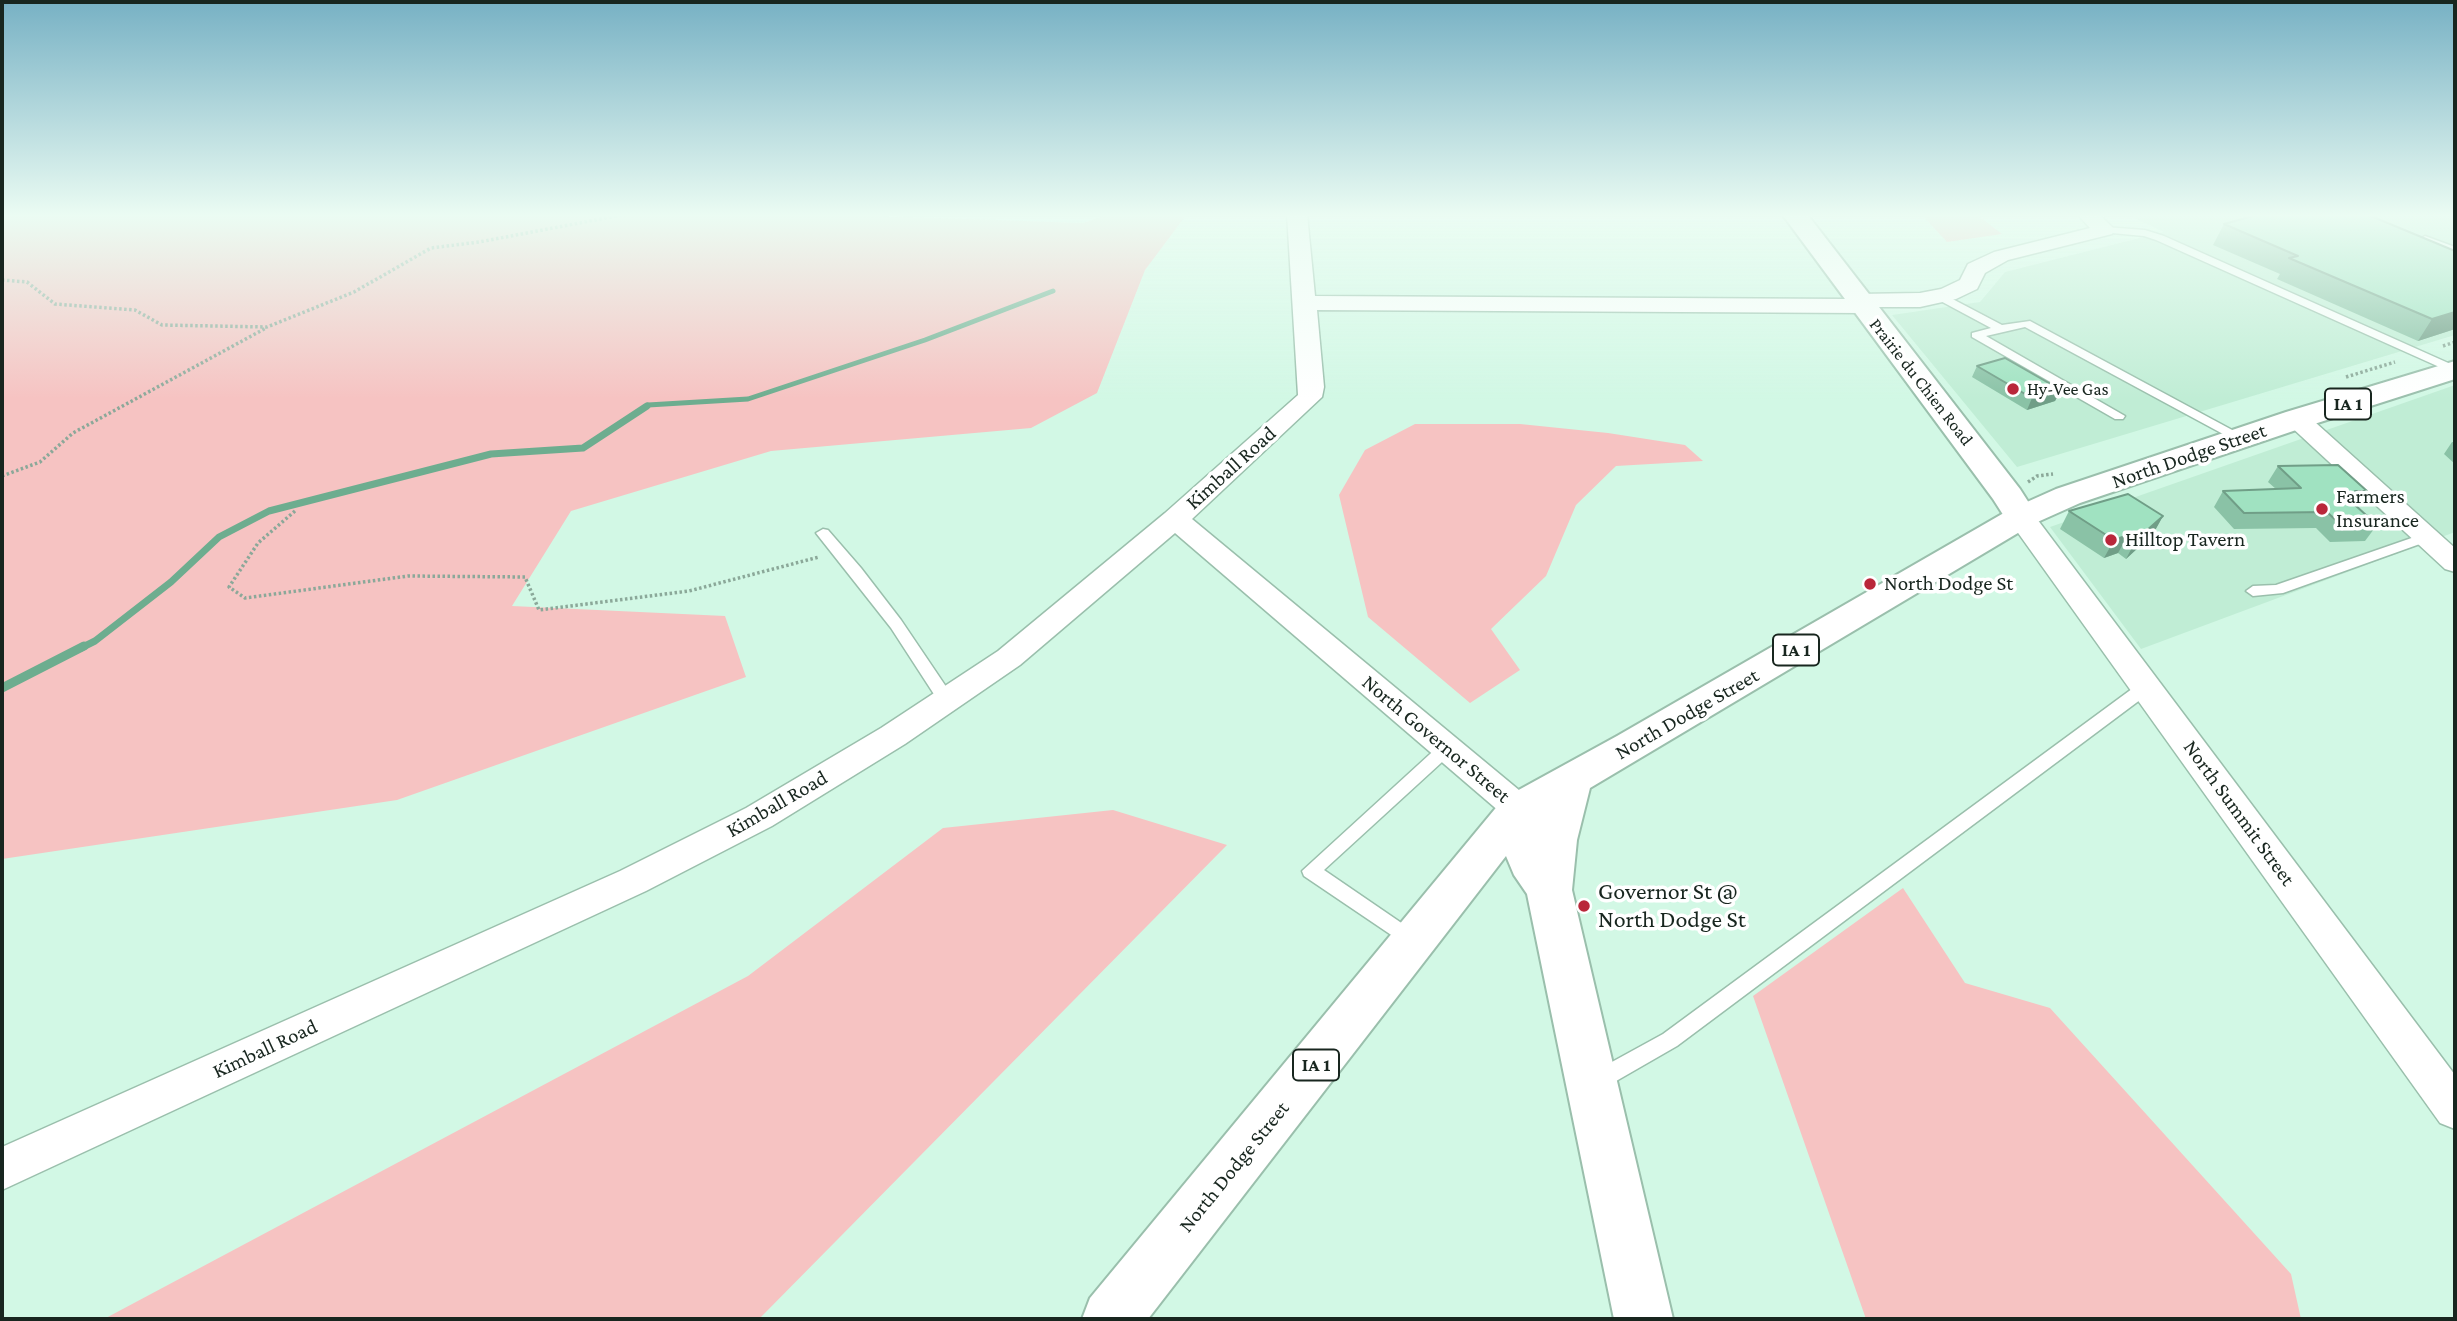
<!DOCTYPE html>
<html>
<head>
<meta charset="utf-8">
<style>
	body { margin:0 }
	#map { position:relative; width:2457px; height:1321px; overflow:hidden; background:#d2f8e5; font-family:"Crimson Pro",serif }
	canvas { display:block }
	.frame { position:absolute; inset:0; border:4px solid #18261f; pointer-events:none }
</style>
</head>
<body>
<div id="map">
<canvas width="2457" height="1321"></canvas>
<div class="frame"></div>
</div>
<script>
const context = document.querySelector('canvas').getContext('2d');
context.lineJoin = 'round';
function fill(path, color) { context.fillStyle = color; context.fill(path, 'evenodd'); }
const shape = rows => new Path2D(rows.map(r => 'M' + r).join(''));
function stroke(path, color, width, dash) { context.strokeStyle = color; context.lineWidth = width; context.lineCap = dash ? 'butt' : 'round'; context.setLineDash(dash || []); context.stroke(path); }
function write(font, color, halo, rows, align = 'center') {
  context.font = font + ' "Crimson Pro",serif'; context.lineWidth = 7; context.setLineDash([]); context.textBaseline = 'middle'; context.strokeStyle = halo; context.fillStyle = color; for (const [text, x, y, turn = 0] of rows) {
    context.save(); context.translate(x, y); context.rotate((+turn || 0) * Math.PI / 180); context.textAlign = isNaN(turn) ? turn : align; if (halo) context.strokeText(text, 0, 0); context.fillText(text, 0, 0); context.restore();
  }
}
fill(shape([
	[2127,214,2455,214,2455,335,2017,467,1892,315,1980,302,2005,272,2163,232],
	[2455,385,2455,532,2141,649,2050,527]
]), '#c0edd5');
fill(shape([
	[2,214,821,214,1083,223,1109,214,1187,214,1145,270,1097,393,1031,428,771,451,571,511,512,606,725,616,746,677,397,800,2,859],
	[1921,214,1976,214,2002,234,1947,242],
	[1415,424,1520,424,1608,433,1685,445,1703,461,1616,466,1576,505,1546,576,1491,629,1520,670,1470,703,1368,617,1339,495,1365,450],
	[1113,810,1227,845,759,1319,104,1319,748,976,943,828],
	[1903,888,1965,983,2050,1008,2291,1274,2301,1319,1866,1319,1753,996]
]), '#f6c3c2');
stroke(shape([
	[644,408,648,405,748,399,925,340,1053,291]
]), '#6dad8f', 5);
stroke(shape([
	[81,648,95,641,171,582,219,537,269,511,491,454,583,448,647,406]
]), '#6dad8f', 7);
stroke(shape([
	[2,688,84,646]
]), '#6dad8f', 9);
const lane = shape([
	[2105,227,2145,230,2164,236,2455,366,2455,374,2156,240,2144,236,2101,232,2100,230,2105,227],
	[2425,236,2455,247,2455,253,2421,241,2420,239,2425,236],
	[1935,294,1943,294,2002,325,2030,321,2247,438,2241,442,2236,441,2025,327,1986,336,2125,416,2123,419,2115,419,1972,337,1972,333,1991,328,1935,298,1935,294],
	[823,529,828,530,861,568,901,620,953,697,955,701,953,705,941,705,891,628,816,533,823,529],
	[2426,533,2431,534,2433,537,2431,540,2283,593,2253,596,2246,591,2253,586,2276,585,2426,533],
	[2146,682,2152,683,2154,687,2152,691,1677,1046,1604,1088,1597,1090,1590,1088,1586,1081,1590,1074,1663,1034,2140,683,2146,682],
	[1447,742,1453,744,1455,748,1453,752,1324,870,1419,935,1422,941,1419,947,1412,949,1304,876,1302,871,1441,744,1447,742]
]);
const street = shape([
	[1287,214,1307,214,1315,296,1848,299,1858,294,1920,293,1941,289,1960,280,1968,264,1994,252,2090,228,2077,214,2099,214,2115,230,2112,234,2008,260,1985,273,1977,289,1956,299,1920,307,1872,307,1862,313,1317,310,1324,387,1322,397,1192,519,1531,800,1537,809,1531,818,1519,822,1507,818,1175,533,1020,665,905,744,772,826,646,891,2,1190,2,1147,620,871,746,808,881,728,998,651,1165,513,1298,395,1287,214],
	[2297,411,2306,414,2455,548,2455,572,2445,569,2288,424,2284,419,2288,414,2297,411],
	[2021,509,2031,511,2455,1075,2455,1129,2440,1123,2011,523,2007,517,2011,511,2021,509]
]);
const secondary = shape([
	[1782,214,1807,214,2020,489,2038,517,2033,524,2021,527,2009,524,1993,499,1782,214]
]);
const primary = shape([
	[2455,361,2455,379,2308,426,2080,503,2033,524,1590,788,1577,840,1572,890,1673,1319,1614,1319,1527,894,1514,875,1506,856,1148,1319,1082,1319,1090,1298,1504,798,1617,736,2009,510,2056,489,2286,412,2455,361]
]);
stroke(lane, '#9abfac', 3);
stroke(street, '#9abfac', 3);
stroke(secondary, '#9abfac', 4);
stroke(primary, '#9abfac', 4);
stroke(shape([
	[2,280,27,282,55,304,135,310,162,325,267,327,354,292,431,248,479,242,627,214],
	[2443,346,2455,342],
	[2346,377,2395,362],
	[2,476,40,462,73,433,266,328],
	[2028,482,2037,476,2053,474],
	[295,511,258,543,229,587,245,598,408,576,525,577,539,610,689,591,819,557]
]), '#8ba899', 3.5, [2.5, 2.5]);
fill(lane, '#fff');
fill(street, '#fff');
fill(secondary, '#fff');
fill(primary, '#fff');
fill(shape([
	[2224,224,2455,251,2455,329,2418,341,2277,279,2280,274,2213,245],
	[1977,366,2061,390,2055,401,2027,410,1972,377],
	[2452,442,2455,442,2455,464,2444,454],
	[2278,466,2367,491,2357,507,2377,525,2365,541,2330,542,2316,528,2234,529,2214,507,2223,491,2276,489,2268,482],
	[2069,511,2163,516,2153,534,2126,559,2118,553,2104,558,2060,529]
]), '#8ac2a6');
fill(shape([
	[2455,312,2455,329,2418,341,2432,319],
	[2061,390,2055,401,2027,410,2032,398],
	[2163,516,2153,534,2126,559,2136,540],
	[2128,535,2118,553,2104,558,2114,540]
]), '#709e87');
const building = shape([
	[2260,214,2366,214,2455,251,2455,312,2432,319,2289,258,2298,256,2224,224,2260,214],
	[2005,358,2061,390,2032,398,1977,366,2005,358],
	[2338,465,2367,491,2355,491,2358,495,2344,495,2377,525,2341,525,2327,512,2244,513,2223,491,2301,488,2278,466,2338,465],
	[2128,494,2163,516,2136,540,2128,535,2114,540,2069,511,2128,494]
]);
fill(building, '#a0e2c1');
stroke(building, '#709e87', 2);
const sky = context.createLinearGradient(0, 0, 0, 399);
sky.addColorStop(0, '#77b1c4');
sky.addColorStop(0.54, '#ebfcf3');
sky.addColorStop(1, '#ebfcf300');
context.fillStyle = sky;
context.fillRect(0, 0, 2457, 399);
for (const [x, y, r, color] of [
	[2013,389,7,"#b9273a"],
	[2322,509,7,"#b9273a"],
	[2111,540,7,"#b9273a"],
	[1870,584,7,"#b9273a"],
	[1584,906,7,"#b9273a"]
]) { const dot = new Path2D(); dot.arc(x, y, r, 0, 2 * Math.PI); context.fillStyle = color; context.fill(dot); stroke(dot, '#fff', 2.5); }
write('18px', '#18261f', '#fff', [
	["Prairie du Chien Road",1921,382,52]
]);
write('18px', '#18261f', '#fff', [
	["Hy-Vee Gas",2027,389]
], 'left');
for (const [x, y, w] of [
	[2348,404,46],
	[1796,650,46],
	[1316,1065,46]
]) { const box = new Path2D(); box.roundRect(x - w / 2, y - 15.5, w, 31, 5); context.fillStyle = '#fff'; context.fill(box); stroke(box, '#18261f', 2); }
write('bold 19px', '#18261f', null, [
	["IA 1",2348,404],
	["IA 1",1796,650],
	["IA 1",1316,1065]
]);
write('21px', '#18261f', '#fff', [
	["North Dodge Street",2189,456,-19],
	["Kimball Road",1231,468,-42],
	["North Dodge Street",1687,714,-30],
	["North Governor Street",1436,739,40],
	["Kimball Road",777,804,-30],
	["North Summit Street",2239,813,54],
	["Kimball Road",265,1049,-25],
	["North Dodge Street",1234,1167,-51]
]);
write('21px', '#18261f', '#fff', [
	["Farmers",2336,497],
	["Insurance",2336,521],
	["Hilltop Tavern",2125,540],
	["North Dodge St",1884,584]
], 'left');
write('24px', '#18261f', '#fff', [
	["Governor St @",1598,892],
	["North Dodge St",1598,920]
], 'left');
</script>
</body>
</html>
